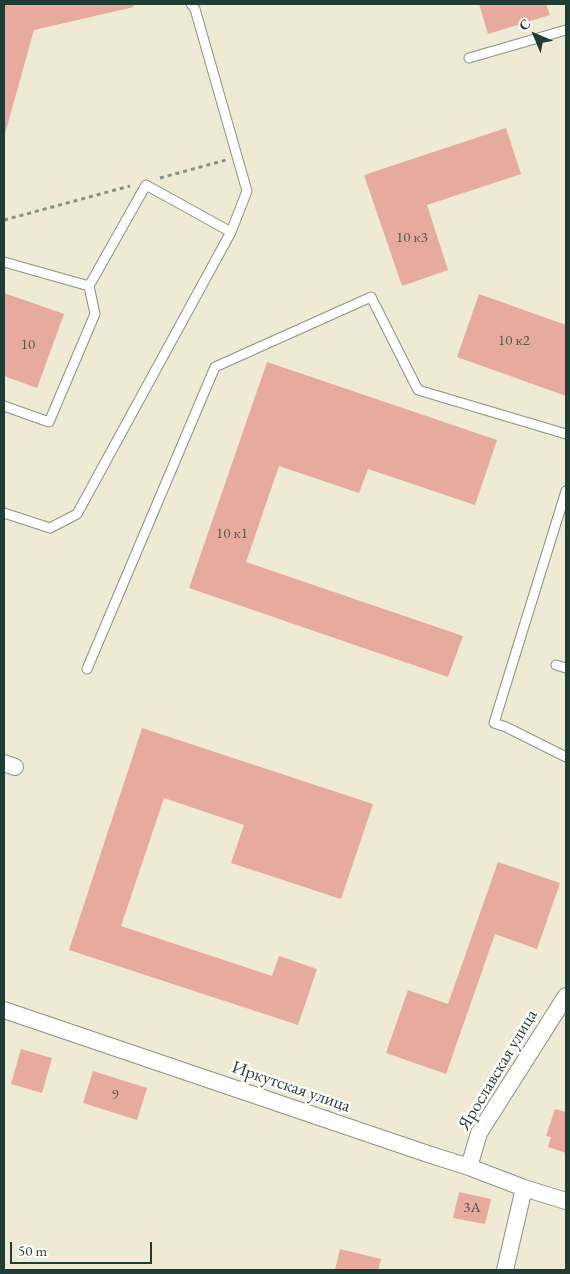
<!DOCTYPE html>
<html>
<head>
<meta charset="utf-8">
<style>
	body { margin:0 }
	#map { position:relative; width:570px; height:1274px; overflow:hidden; background:#efead3; font-family:"EB Garamond",serif }
	canvas { display:block }
	.frame { position:absolute; inset:0; border:5px solid #1f3d34; pointer-events:none }
	.north { position:absolute; left:510px; top:10px; width:50px; height:50px; -webkit-text-stroke:4px #fff; paint-order:stroke; rotate:315deg; font-size:14px; font-weight:700; line-height:20px; text-align:center; color:#1f3d34 }
	.north::after { content:''; display:block; margin:auto; width:18px; height:22px; background:#1f3d34; clip-path:polygon(50% 0,100% 100%,50% 72%,0 100%) }
	.scale { position:absolute; left:10px; top:1242px; width:142px; height:22px; box-sizing:border-box; border:2px solid #1f3d34; border-top:0; padding-left:6px; font-size:15px; line-height:18px; white-space:nowrap; color:#1f3d34; -webkit-text-stroke:4px #fff; paint-order:stroke }
</style>
</head>
<body>
<div id="map">
<canvas width="570" height="1274"></canvas>
<div class="frame"></div>
<div class="north">С</div>
<div class="scale">50 m</div>
</div>
<script>
const context = document.querySelector('canvas').getContext('2d');
context.lineJoin = 'round';
function fill(path, color) { context.fillStyle = color; context.fill(path, 'evenodd'); }
const shape = rows => new Path2D(rows.map(r => 'M' + r).join(''));
function stroke(path, color, width, dash) { context.strokeStyle = color; context.lineWidth = width; context.lineCap = dash ? 'butt' : 'round'; context.setLineDash(dash || []); context.stroke(path); }
function write(font, color, halo, rows, align = 'center') {
  context.font = font + ' "EB Garamond",serif'; context.lineWidth = 5; context.setLineDash([]); context.textBaseline = 'middle'; context.strokeStyle = halo; context.fillStyle = color; for (const [text, x, y, turn = 0] of rows) {
    context.save(); context.translate(x, y); context.rotate((+turn || 0) * Math.PI / 180); context.textAlign = isNaN(turn) ? turn : align; if (halo) context.strokeText(text, 0, 0); context.fillText(text, 0, 0); context.restore();
  }
}
fill(shape([
	[4,4,133,4,134,7,34,30,4,137],
	[479,4,546,4,550,15,488,34],
	[506,128,521,174,427,205,448,270,402,286,364,175],
	[4,293,64,314,37,388,4,376],
	[479,294,566,325,566,396,457,357],
	[267,362,497,440,475,505,368,469,359,493,279,466,246,562,463,636,448,677,189,588],
	[142,728,373,804,341,899,231,863,244,825,164,798,161,807,121,926,272,976,279,956,317,969,298,1025,69,950],
	[498,862,560,883,537,949,495,934,446,1074,386,1053,408,990,448,1004],
	[21,1049,52,1058,42,1093,11,1084],
	[93,1071,147,1088,137,1120,83,1103],
	[555,1109,566,1112,566,1153,548,1147,551,1137,546,1136],
	[459,1192,491,1199,485,1224,453,1218],
	[340,1249,381,1259,378,1270,335,1270]
]), '#e7ab9d');
const lane = shape([
	[469,58,566,30],
	[4,262,89,286],
	[4,406,49,422,95,314,89,286,146,185,231,232],
	[566,491,494,723,506,727,566,757],
	[4,513,50,528,77,514,231,232,247,191,195,9,191,4],
	[556,665,566,668],
	[87,669,215,367,371,297,418,390,566,434]
]);
const street = shape([
	[4,763,15,767],
	[4,1010,428,1154,469,1167,524,1188,566,1201],
	[469,1167,479,1133,566,996],
	[505,1270,524,1188]
]);
stroke(lane, '#879484', 11);
stroke(street, '#879484', 18);
stroke(shape([
	[160,178,226,160],
	[4,220,130,186]
]), '#879484', 3, [4, 4]);
stroke(lane, '#fff', 9);
stroke(street, '#fff', 16);
write('15px', '#51584e', null, [
	["10 к3",412,238],
	["10 к2",514,341],
	["10",28,345],
	["10 к1",232,534],
	["9",115,1095],
	["3А",472,1208]
]);
write('18px', '#1f3d34', '#fff', [
	["Ярославская улица",498,1070,-59],
	["Иркутская улица",291,1087,19]
]);
</script>
</body>
</html>
